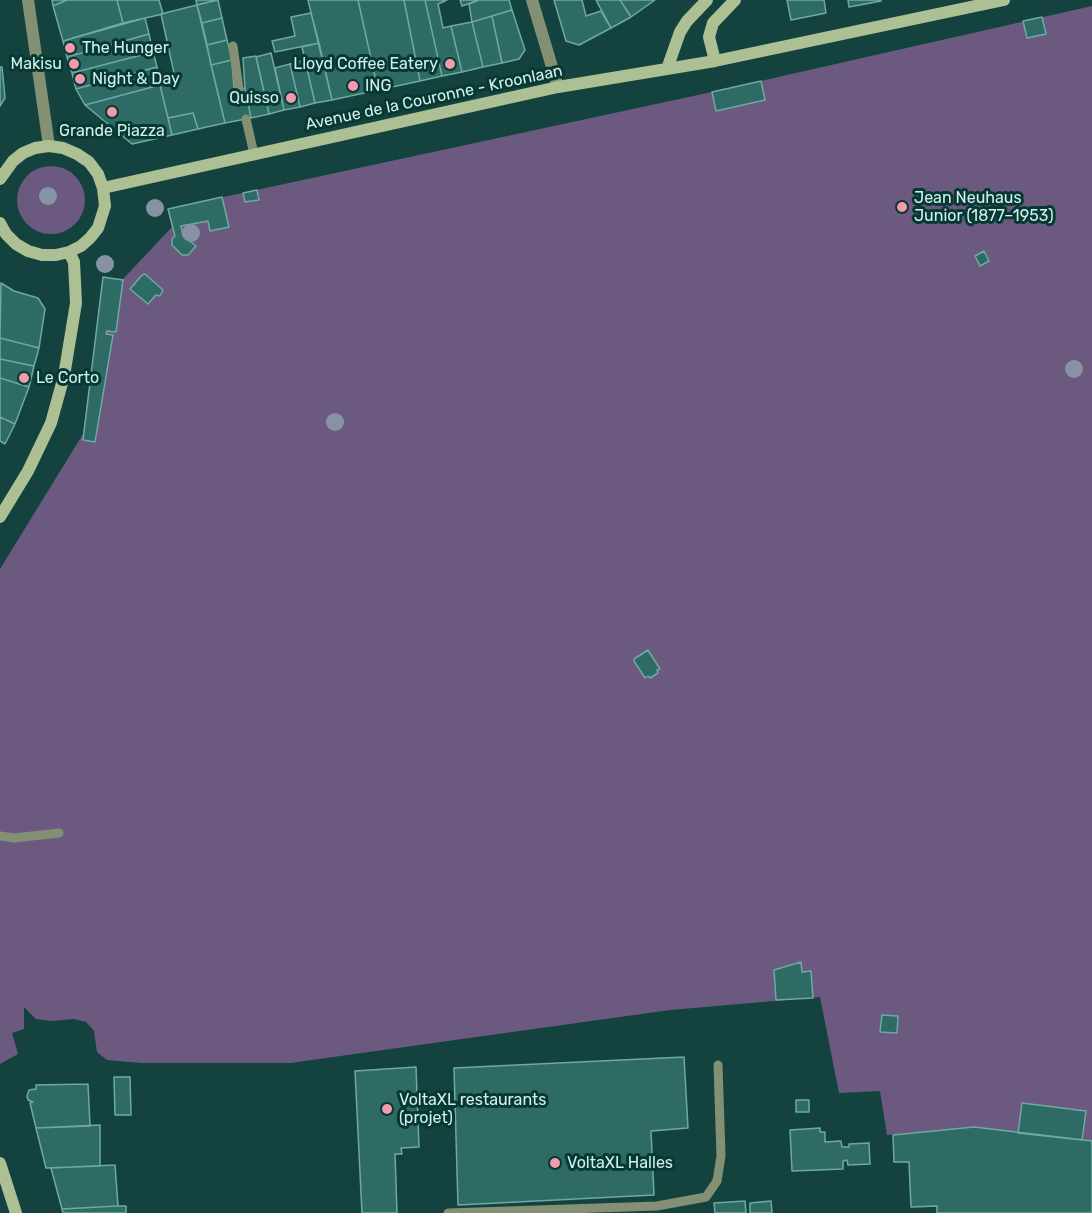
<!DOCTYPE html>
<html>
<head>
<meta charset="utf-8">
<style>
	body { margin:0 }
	canvas { display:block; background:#14433f }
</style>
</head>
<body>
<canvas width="1092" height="1213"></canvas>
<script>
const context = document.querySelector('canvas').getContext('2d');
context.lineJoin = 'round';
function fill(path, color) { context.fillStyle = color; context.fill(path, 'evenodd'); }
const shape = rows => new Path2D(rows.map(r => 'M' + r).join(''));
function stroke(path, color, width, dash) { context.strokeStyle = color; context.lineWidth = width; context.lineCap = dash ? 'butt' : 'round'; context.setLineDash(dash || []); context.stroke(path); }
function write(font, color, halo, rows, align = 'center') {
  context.font = font + ' Rubik,sans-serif'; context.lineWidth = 6; context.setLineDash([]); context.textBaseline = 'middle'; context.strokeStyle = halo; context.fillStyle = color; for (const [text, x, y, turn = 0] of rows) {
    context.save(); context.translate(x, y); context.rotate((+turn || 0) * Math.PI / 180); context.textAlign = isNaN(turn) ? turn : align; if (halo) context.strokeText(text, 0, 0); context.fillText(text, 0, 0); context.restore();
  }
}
fill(shape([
	[1092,6,1092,1141,974,1127,887,1135,880,1091,839,1093,820,997,670,1010,290,1063,141,1063,107,1060,97,1052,94,1031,86,1022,74,1019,51,1021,36,1019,24,1007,24,1029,12,1033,18,1054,0,1064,0,569,83,434,103,277,123,279,172,227,168,209,712,92],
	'17 200a34 34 0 1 1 68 0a34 34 0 1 1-68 0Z'
]), '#6b597f');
const building = shape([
	[52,0,67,0,53,6,52,0],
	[67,0,117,0,123,23,63,41,53,6,67,0],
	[117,0,159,0,163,14,123,23,117,0],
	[196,0,217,0,197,5,196,0],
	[218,0,222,18,202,23,197,5,218,0],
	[308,0,358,0,378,90,332,100,308,0],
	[358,0,404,0,420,81,378,90,358,0],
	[404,0,425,0,442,76,420,81,404,0],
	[425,0,447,0,438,4,443,28,451,26,462,72,442,76,425,0],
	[460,0,479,0,462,6,460,0],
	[479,0,509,0,512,10,472,22,469,4,479,0],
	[554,0,582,0,586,16,601,11,611,28,579,45,566,41,554,0],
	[596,0,620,0,631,17,611,28,596,0],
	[620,0,655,0,631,17,620,0],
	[787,0,824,0,826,13,791,20,787,0],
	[848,0,881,0,881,1,849,7,848,0],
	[197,5,225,123,198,129,193,113,168,118,160,85,176,82,161,14,197,5],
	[512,10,525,50,519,59,502,63,492,16,512,10],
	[311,13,319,43,275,52,272,41,295,36,291,17,311,13],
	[492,16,502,63,483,67,472,22,492,16],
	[1042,17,1046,34,1027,38,1023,21,1042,17],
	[145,18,149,34,67,57,63,41,145,18],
	[222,18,227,40,207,45,202,23,222,18],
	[472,22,483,67,462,72,451,26,472,22],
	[149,34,153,52,72,73,67,57,149,34],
	[227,40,232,60,211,65,207,45,227,40],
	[319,43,332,100,315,103,302,47,319,43],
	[153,52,157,67,76,89,72,73,153,52],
	[271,53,284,110,269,114,256,57,271,53],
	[256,56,269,114,251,118,245,88,243,58,256,56],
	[232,60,234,90,245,88,251,118,225,123,211,65,232,60],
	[305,60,315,103,300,107,290,64,305,60],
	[290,64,300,107,284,110,275,68,290,64],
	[0,67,2,67,5,98,0,106,0,67],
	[157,67,160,85,85,105,76,89,157,67],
	[761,81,765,100,716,111,712,92,761,81],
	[160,85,172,135,132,144,85,105,160,85],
	[193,113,198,129,172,135,168,118,193,113],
	[257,190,259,200,245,202,243,193,257,190],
	[222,197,229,227,210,231,208,221,181,226,183,236,196,246,188,255,182,255,172,245,172,239,175,236,168,209,222,197],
	[984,251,989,261,980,266,975,256,984,251],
	[145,274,163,290,160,296,156,295,148,304,130,289,142,275,145,274],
	[103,277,123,280,116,332,107,331,106,334,113,335,95,442,83,440,103,277],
	[1,283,14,291,38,298,45,309,39,348,0,338,1,283],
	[0,338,39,348,34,366,0,359,0,338],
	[0,359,34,366,29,387,0,378,0,359],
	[0,378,29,387,15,424,0,417,0,378],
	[0,417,15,424,5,444,0,441,0,417],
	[648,650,660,669,657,670,658,673,650,678,648,676,645,678,634,661,634,659,648,650],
	[801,962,802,972,811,971,813,998,776,1000,774,970,801,962],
	[882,1015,898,1016,897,1033,880,1032,882,1015],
	[684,1057,688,1128,651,1131,654,1195,458,1205,454,1068,684,1057],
	[416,1067,419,1147,401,1148,402,1154,395,1154,397,1213,362,1213,355,1071,416,1067],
	[114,1077,130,1077,131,1115,115,1115,114,1077],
	[88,1084,90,1126,36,1128,30,1103,33,1102,28,1100,27,1096,29,1090,36,1089,36,1085,88,1084],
	[796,1100,809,1100,809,1112,796,1112,796,1100],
	[1022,1103,1086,1111,1082,1140,1018,1133,1022,1103],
	[100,1125,100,1166,46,1168,36,1128,100,1125],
	[974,1127,1092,1141,1092,1213,937,1213,937,1206,911,1207,909,1162,894,1162,893,1135,974,1127],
	[820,1128,820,1132,825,1132,825,1142,841,1141,842,1147,849,1147,849,1144,869,1143,870,1164,848,1165,847,1160,843,1161,843,1169,792,1171,790,1130,820,1128],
	[115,1165,118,1206,62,1209,51,1168,115,1165],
	[745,1201,746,1213,715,1213,714,1203,745,1201],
	[771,1201,772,1213,750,1213,750,1203,771,1201],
	[118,1206,126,1206,126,1213,63,1213,62,1209,118,1206]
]);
fill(building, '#2f6b65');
stroke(building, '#6eaaa3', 1.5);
stroke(shape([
	[233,46,239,89],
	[246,119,254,154],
	[0,836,14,838,59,833],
	[448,1213,657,1206,706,1197,717,1181,721,1156,718,1065]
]), '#849074', 9);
stroke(shape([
	[28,0,49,146],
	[532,0,558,87]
]), '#849074', 12);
stroke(shape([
	[715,61,709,37,713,23,735,0],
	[667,69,680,32,687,21,707,0],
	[0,179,13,161,23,153,35,148,49,146,63,148,77,154,89,162,98,174,103,188,105,206,98,228,90,238,81,246,69,252,56,255,42,255,28,251,16,244,6,234,0,223],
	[103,188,558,87,715,61,1004,0],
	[0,517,28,471,51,423,64,376,76,303,74,262,69,252],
	[0,1163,16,1213]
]), '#adc093', 12);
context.fillStyle = '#8793a5';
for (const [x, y] of [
	[48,196],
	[155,208],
	[191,233],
	[105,264],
	[1074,369],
	[335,422]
]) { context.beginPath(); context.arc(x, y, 9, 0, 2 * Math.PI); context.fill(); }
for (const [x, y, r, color] of [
	[70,48,6,"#f39aac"],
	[74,64,6,"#f39aac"],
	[450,64,6,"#f39aac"],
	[80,79,6,"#f39aac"],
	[353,86,6,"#f39aac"],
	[291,98,6,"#f39aac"],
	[112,112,6,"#f39aac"],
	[902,207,6,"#f39aac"],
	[24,378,6,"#f39aac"],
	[387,1109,6,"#f39aac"],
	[555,1163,6,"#f39aac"]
]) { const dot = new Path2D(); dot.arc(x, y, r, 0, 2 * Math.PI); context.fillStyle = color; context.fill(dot); stroke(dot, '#063834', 2); }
write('16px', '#d3f0ec', '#063834', [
	["The Hunger",82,48],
	["Makisu",62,64,"right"],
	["Lloyd Coffee Eatery",438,64,"right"],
	["Night & Day",92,79],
	["ING",365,86],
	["Quisso",279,98,"right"],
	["Grande Piazza",112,131,"center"],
	["Jean Neuhaus",914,198],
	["Junior (1877–1953)",914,216],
	["Le Corto",36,378],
	["VoltaXL restaurants",399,1100],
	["(projet)",399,1118],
	["VoltaXL Halles",567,1163]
], 'left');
write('16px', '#d3f0ec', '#063834', [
	["Avenue de la Couronne - Kroonlaan",434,98,-12]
]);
</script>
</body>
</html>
